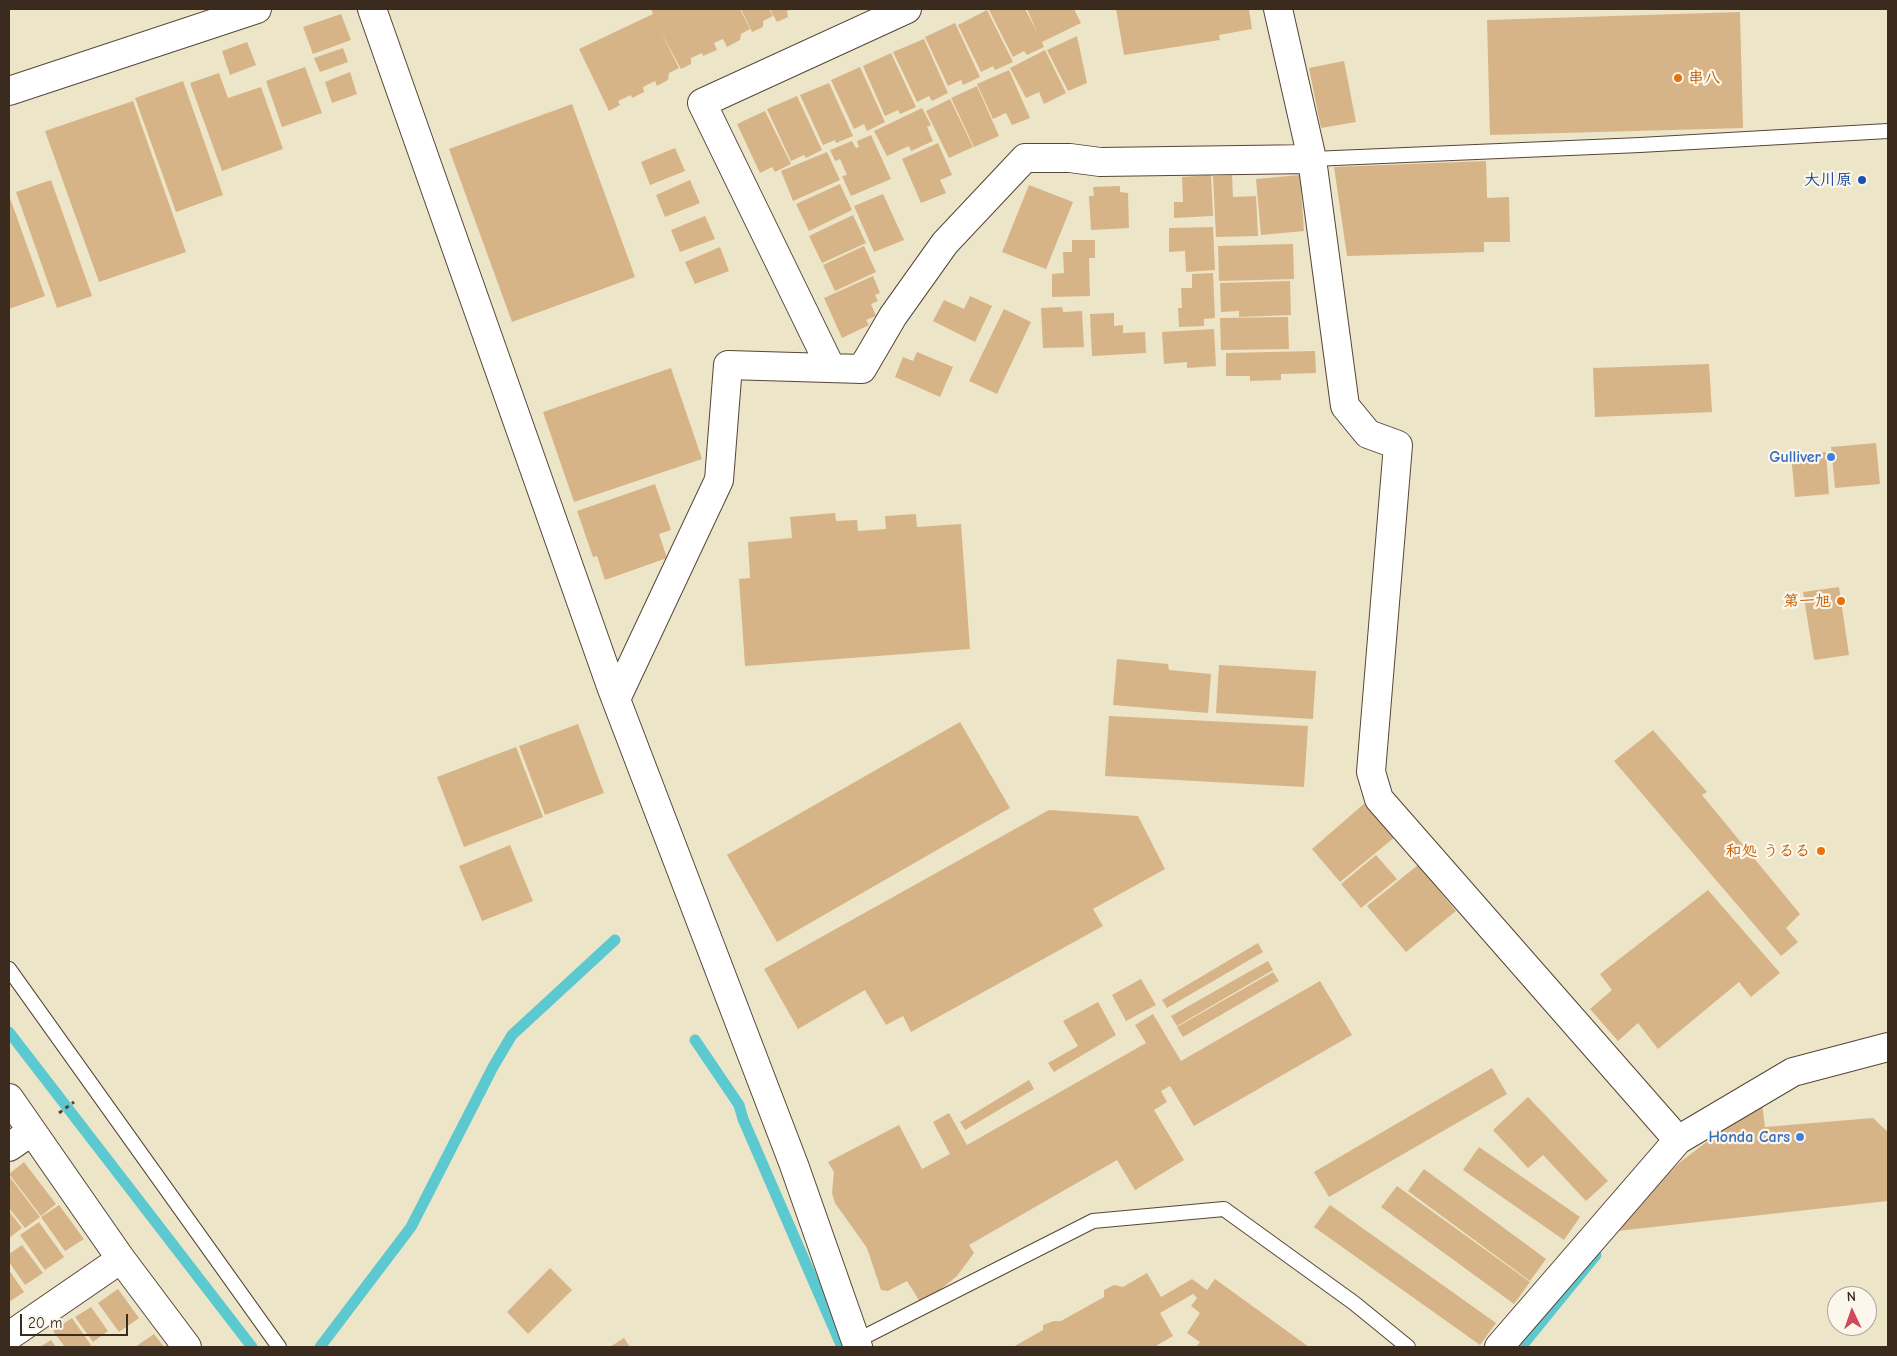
<!DOCTYPE html>
<html>
<head>
<meta charset="utf-8">
<style>
	body { margin:0 }
	#map { position:relative; width:1897px; height:1356px; overflow:hidden; background:#ede5c8; font-family:"Comic Neue",sans-serif }
	canvas { display:block }
	.frame { position:absolute; inset:0; border:10px solid #3b2a1e; pointer-events:none }
	.north { position:absolute; left:1827px; top:1286px; width:50px; height:50px; box-sizing:border-box; background:#fbf7ec; border:1px solid #aea59a; border-radius:50%; rotate:357deg; font-size:14px; font-weight:700; line-height:20px; text-align:center; color:#3b2a1e }
	.north::after { content:''; display:block; margin:auto; width:18px; height:22px; background:#d1495b; clip-path:polygon(50% 0,100% 100%,50% 72%,0 100%) }
	.scale { position:absolute; left:20px; top:1314px; width:108px; height:22px; box-sizing:border-box; border:2px solid #3b2a1e; border-top:0; padding-left:6px; font-size:15px; line-height:18px; white-space:nowrap; color:#3b2a1e; -webkit-text-stroke:4px #fbf7ec; paint-order:stroke }
</style>
</head>
<body>
<div id="map">
<canvas width="1897" height="1356"></canvas>
<div class="frame"></div>
<div class="north">N</div>
<div class="scale">20 m</div>
</div>
<script>
const context = document.querySelector('canvas').getContext('2d');
context.lineJoin = 'round';
const shape = rows => new Path2D(rows.map(r => 'M' + r).join(''));
function stroke(path, color, width, dash) { context.strokeStyle = color; context.lineWidth = width; context.lineCap = dash ? 'butt' : 'round'; context.setLineDash(dash || []); context.stroke(path); }
function fill(path, color) { context.fillStyle = color; context.fill(path, 'evenodd'); }
function write(font, color, halo, rows, align = 'center') {
  context.font = font + ' "Comic Neue","Klee One",sans-serif'; context.lineWidth = 4.5; context.setLineDash([]); context.textBaseline = 'middle'; context.strokeStyle = halo; context.fillStyle = color; for (const [text, x, y, turn = 0] of rows) {
    context.save(); context.translate(x, y); context.rotate((+turn || 0) * Math.PI / 180); context.textAlign = isNaN(turn) ? turn : align; if (halo) context.strokeText(text, 0, 0); context.fillText(text, 0, 0); context.restore();
  }
}
stroke(shape([
	[9,1032,252,1347],
	[695,1040,739,1105,743,1119,842,1347],
	[320,1347,411,1227,493,1067,512,1035,615,940],
	[1521,1347,1596,1255]
]), '#5cc9d1', 11);
fill(shape([
	[651,9,740,9,750,29,741,34,740,40,727,47,723,39,714,43,717,50,703,56,702,53,691,58,691,64,681,69,661,32,679,68,669,73,668,80,657,86,655,81,643,87,644,92,632,98,631,95,618,101,620,105,609,111,579,49,653,14],
	[741,9,769,9,773,16,763,21,763,27,752,32],
	[770,9,793,9,787,11,788,17,777,22],
	[991,9,1025,9,1037,32,1027,9,1074,9,1081,23,1042,42,1044,47,1027,55,1024,51,1013,57,989,10],
	[1116,9,1249,9,1252,29,1219,35,1220,40,1124,55],
	[987,10,1013,62,995,70,993,66,981,72,958,25],
	[1740,12,1743,128,1490,135,1487,20],
	[341,14,351,40,313,54,303,27],
	[955,23,980,77,963,85,961,80,948,86,925,37],
	[1077,36,1087,83,1068,91,1047,50],
	[924,39,948,93,932,101,929,96,917,102,893,52],
	[247,42,256,65,230,75,222,51],
	[343,48,348,62,320,72,314,58],
	[1045,50,1066,93,1044,104,1039,92,1026,98,1010,68],
	[891,53,916,107,900,114,898,110,885,116,863,66],
	[1344,61,1356,122,1321,128,1309,68],
	[305,67,322,113,282,127,266,81],
	[860,67,885,122,867,131,864,124,854,129,831,80],
	[1009,70,1030,118,1012,125,1006,113,993,119,977,84],
	[350,72,357,94,332,103,325,82],
	[219,73,228,98,261,87,283,149,222,171,190,83],
	[183,81,223,195,176,212,135,98],
	[829,83,853,136,836,143,835,140,823,145,800,95],
	[977,86,999,136,974,147,951,98],
	[797,96,822,150,806,158,804,155,791,161,767,109],
	[950,99,973,147,949,158,926,111],
	[133,101,186,252,99,282,45,131],
	[572,104,635,277,512,322,449,149],
	[922,108,931,125,927,127,933,141,911,151,909,146,887,156,874,131],
	[765,111,791,164,775,172,772,167,760,173,737,124],
	[871,135,891,179,851,196,842,176,847,175,840,159,835,161,830,150,852,141,856,148,859,147,857,141],
	[938,143,952,175,940,180,946,193,921,203,902,159],
	[675,148,685,171,650,185,641,162],
	[827,152,840,180,793,201,781,171],
	[1486,161,1487,198,1509,197,1510,242,1484,242,1484,252,1347,256,1334,167],
	[1211,175,1213,216,1174,218,1174,202,1183,202,1182,177],
	[1232,175,1233,197,1256,196,1258,236,1216,237,1213,176],
	[1300,175,1304,231,1261,235,1256,179],
	[51,180,92,296,57,308,16,192],
	[690,180,700,203,665,217,656,195],
	[840,184,852,210,809,231,796,204],
	[1029,185,1073,202,1046,269,1002,252],
	[1120,186,1120,192,1128,193,1129,228,1091,230,1089,196,1094,196,1093,187],
	[883,194,904,240,874,252,854,206],
	[10,198,45,296,9,309,9,199],
	[853,215,866,243,822,263,809,236],
	[705,216,715,239,680,252,671,230],
	[1213,227,1215,270,1186,272,1185,251,1169,252,1169,228],
	[1072,240,1095,240,1095,258,1089,258,1090,296,1052,297,1052,274,1064,273,1063,252,1072,252],
	[1293,244,1294,279,1219,281,1218,246],
	[864,246,876,272,835,291,823,265],
	[720,247,729,271,695,284,685,262],
	[1213,273,1215,318,1204,319,1204,326,1179,327,1178,308,1182,308,1181,288,1192,288,1192,274],
	[873,276,880,293,875,295,878,301,871,304,876,316,866,320,869,325,842,338,824,298],
	[1290,281,1291,315,1239,317,1239,311,1221,312,1220,283],
	[970,296,992,306,975,342,933,321,944,300,964,309],
	[1062,307,1063,312,1082,311,1084,347,1043,348,1041,308],
	[1004,309,1031,322,997,394,969,381],
	[1114,313,1114,326,1123,325,1123,333,1145,332,1146,353,1092,356,1090,314],
	[1288,317,1289,349,1221,350,1220,318],
	[1214,329,1216,366,1187,368,1187,362,1164,364,1162,332],
	[1315,351,1316,373,1281,374,1281,380,1250,381,1250,376,1226,376,1226,353],
	[917,352,953,367,940,397,895,377,903,357,913,361],
	[1709,364,1712,412,1595,417,1593,368],
	[671,368,702,459,574,502,543,412],
	[1876,443,1880,484,1835,488,1831,447],
	[1826,452,1829,494,1795,497,1791,455],
	[655,484,671,530,659,534,667,558,605,580,597,556,593,557,577,511],
	[835,513,836,521,857,520,858,531,886,529,885,516,916,514,917,527,961,524,970,649,745,666,739,579,750,578,748,542,792,538,790,517],
	[1839,587,1849,655,1814,660,1803,592],
	[1117,659,1168,664,1169,670,1211,674,1208,713,1113,705],
	[1219,665,1316,671,1313,719,1216,713],
	[1109,716,1308,726,1304,787,1105,776],
	[960,722,1010,808,777,942,727,855],
	[578,724,604,793,545,815,519,746],
	[1653,730,1707,792,1702,795,1800,914,1786,928,1798,942,1781,956,1614,761],
	[516,747,543,817,464,847,437,777],
	[1366,802,1395,837,1340,882,1312,849],
	[1049,810,1138,816,1165,869,1093,909,1103,926,911,1032,903,1016,886,1025,865,990,798,1029,764,969],
	[510,845,533,901,482,921,459,866],
	[1376,855,1397,879,1361,908,1341,884],
	[1418,865,1456,911,1406,952,1367,906],
	[1708,890,1780,973,1751,997,1739,982,1658,1049,1638,1023,1618,1041,1590,1009,1612,990,1600,974],
	[1258,943,1263,952,1167,1008,1162,1000],
	[1268,961,1273,970,1177,1026,1171,1016],
	[1273,972,1279,981,1183,1037,1177,1027],
	[1141,979,1156,1005,1126,1021,1112,995],
	[1320,981,1352,1035,1194,1126,1170,1086,1161,1091,1167,1102,1154,1110,1184,1160,1135,1190,1117,1160,969,1245,974,1253,957,1276,930,1298,920,1302,907,1281,888,1291,881,1290,867,1248,835,1203,832,1193,834,1172,828,1162,899,1125,922,1169,950,1154,933,1122,949,1113,967,1145,1146,1043,1135,1025,1153,1014,1181,1061],
	[1098,1002,1116,1035,1054,1072,1048,1063,1078,1046,1063,1021],
	[1492,1068,1507,1094,1329,1197,1314,1172],
	[1029,1080,1034,1089,965,1130,960,1122],
	[1528,1097,1608,1181,1586,1201,1543,1155,1528,1168,1493,1130],
	[1762,1103,1765,1127,1873,1118,1888,1132,1888,1201,1617,1231,1641,1200,1679,1163,1746,1112],
	[1479,1147,1580,1217,1564,1240,1463,1170],
	[24,1162,56,1204,41,1216,9,1174],
	[1424,1169,1546,1259,1530,1281,1408,1191],
	[9,1176,40,1217,25,1228,9,1208],
	[1397,1186,1530,1282,1514,1304,1381,1207],
	[59,1205,84,1239,65,1251,41,1217],
	[1330,1205,1496,1323,1480,1345,1314,1227],
	[9,1211,22,1228,9,1238],
	[39,1222,64,1257,45,1270,20,1235],
	[22,1245,43,1273,25,1285,9,1262,9,1254],
	[550,1268,572,1290,528,1334,507,1312],
	[9,1270,24,1292,9,1302],
	[1147,1273,1161,1297,1192,1279,1207,1290,1215,1279,1309,1347,1196,1347,1200,1342,1187,1333,1200,1313,1191,1306,1197,1298,1193,1294,1160,1313,1173,1336,1154,1347,1013,1347,1043,1330,1043,1325,1054,1321,1061,1321,1104,1297,1104,1290,1114,1285,1123,1287],
	[118,1289,139,1318,119,1332,98,1303],
	[91,1307,108,1331,93,1342,75,1317],
	[72,1318,91,1345,88,1347,65,1347,53,1331],
	[154,1334,164,1347,135,1347],
	[624,1338,630,1347,610,1347],
	[51,1340,56,1347,40,1347]
]), '#d7b488');
const lane = shape([
	[1312,159,1640,145,1888,131],
	[9,969,279,1347],
	[856,1341,1093,1221,1224,1209,1354,1303,1408,1347]
]);
const street = shape([
	[372,9,612,689,794,1165,858,1347],
	[1278,9,1312,159,1345,406,1368,434,1398,445,1371,772,1379,799,1678,1140],
	[9,91,257,9],
	[831,368,702,103,907,9],
	[616,699,719,480,728,365,862,369,893,316,945,243,1025,158,1070,158,1100,162,1312,159],
	[9,1098,121,1259,187,1347],
	[9,1147,31,1132],
	[9,1336,121,1259],
	[1499,1347,1678,1140,1793,1072,1888,1047]
]);
stroke(lane, '#564638', 16);
stroke(street, '#564638', 30);
stroke(shape([
	[59,1113,74,1102]
]), '#564638', 3, [4, 4]);
stroke(lane, '#fff', 14);
stroke(street, '#fff', 28);
for (const [x, y, r, color] of [
	[1678,78,5,"#e8710a"],
	[1862,180,5,"#1a4fb4"],
	[1831,457,5,"#3f7fe0"],
	[1841,601,5,"#e8710a"],
	[1821,851,5,"#e8710a"],
	[1800,1137,5,"#3f7fe0"]
]) { const dot = new Path2D(); dot.arc(x, y, r, 0, 2 * Math.PI); context.fillStyle = color; context.fill(dot); stroke(dot, '#fbf7ec', 2); }
write('bold 16px', '#c56008', '#fbf7ec', [
	["串八",1688,78,"left"],
	["第一旭",1831,601],
	["和処 うるる",1811,851]
], 'right');
write('bold 16px', '#164399', '#fbf7ec', [
	["大川原",1852,180]
], 'right');
write('bold 16px', '#366cbe', '#fbf7ec', [
	["Gulliver",1821,457],
	["Honda Cars",1790,1137]
], 'right');
</script>
</body>
</html>
